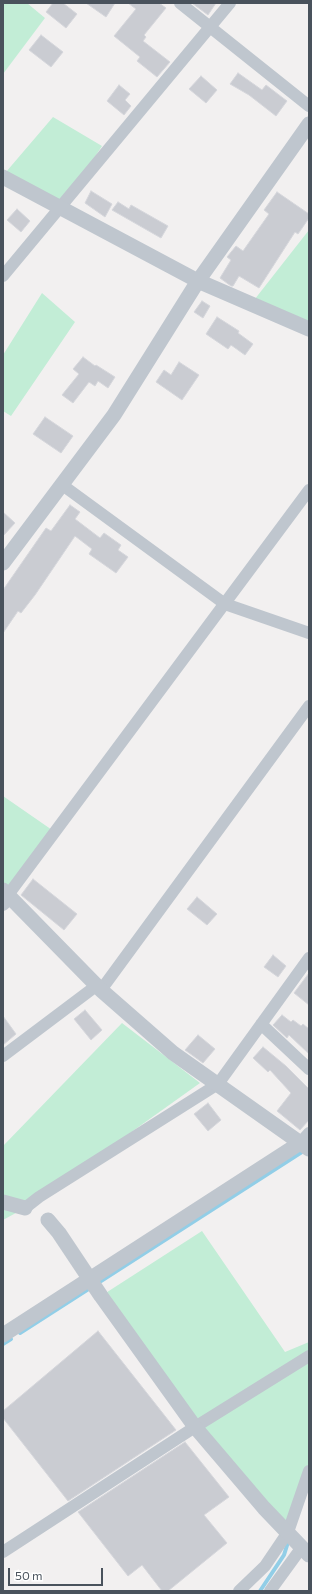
<!DOCTYPE html>
<html>
<head>
<meta charset="utf-8">
<style>
	body { margin:0 }
	#map { position:relative; width:312px; height:1594px; overflow:hidden; background:#f2f0f0; font-family:Commissioner,sans-serif }
	canvas { display:block }
	.frame { position:absolute; inset:0; border:4px solid #49525c; pointer-events:none }
	.scale { position:absolute; left:8px; top:1568px; width:95px; height:18px; box-sizing:border-box; border:2px solid #49525c; border-top:0; padding-left:5px; font-size:12px; line-height:14px; white-space:nowrap; color:#49525c; -webkit-text-stroke:3px #fff; paint-order:stroke }
</style>
</head>
<body>
<div id="map">
<canvas width="312" height="1594"></canvas>
<div class="frame"></div>
<div class="scale">50 m</div>
</div>
<script>
const context = document.querySelector('canvas').getContext('2d');
context.lineJoin = 'round';
function fill(path, color) { context.fillStyle = color; context.fill(path, 'evenodd'); }
const shape = rows => new Path2D(rows.map(r => 'M' + r).join(''));
function stroke(path, color, width, dash) { context.strokeStyle = color; context.lineWidth = width; context.lineCap = dash ? 'butt' : 'round'; context.setLineDash(dash || []); context.stroke(path); }
fill(shape([
	[3,3,27,3,45,18,3,74],
	[53,117,102,146,62,207,6,172],
	[309,230,309,329,251,304],
	[42,293,75,322,11,416,3,411,3,355],
	[3,796,55,832,8,895,3,890],
	[122,1023,200,1083,25,1208,3,1220,3,1146],
	[202,1231,285,1352,309,1342,309,1466,288,1532,195,1427,101,1296]
]), '#c2edd6');
stroke(shape([
	[20,1333,305,1150],
	[3,1344,11,1339],
	[260,1591,284,1555,289,1539]
]), '#92cee7', 4);
const building = shape([
	[53,3,63,3,77,14,66,28,46,12,53,3],
	[86,3,115,3,106,17,86,3],
	[128,3,159,3,166,8,144,35,146,37,143,41,170,62,157,77,137,61,140,57,114,36,136,9,128,3],
	[192,3,216,3,208,15,192,3],
	[41,35,63,52,51,67,29,50,41,35],
	[238,73,262,90,266,85,287,101,276,116,249,95,230,84,238,73],
	[201,76,217,90,206,103,189,89,201,76],
	[119,85,130,94,125,100,131,106,124,115,107,101,119,85],
	[91,191,112,204,105,217,85,203,91,191],
	[277,192,309,214,309,218,298,234,295,232,259,288,239,276,233,286,231,286,220,278,231,260,227,257,236,246,243,251,269,214,264,210,277,192],
	[118,202,129,209,131,205,168,226,161,238,112,210,118,202],
	[17,209,30,221,21,232,7,220,17,209],
	[202,301,210,306,203,318,194,312,202,301],
	[217,317,239,331,238,333,253,344,245,355,231,345,228,349,206,334,217,317],
	[83,357,95,366,96,365,115,377,108,388,98,381,95,386,89,382,73,403,62,395,79,374,73,369,83,357],
	[179,362,199,375,182,400,156,382,164,370,171,375,179,362],
	[45,417,73,436,61,453,33,434,45,417],
	[70,505,80,512,75,519,100,538,104,533,121,545,118,550,128,557,116,573,89,554,92,549,75,536,35,595,21,613,18,611,3,633,3,590,46,528,51,531,70,505],
	[3,512,15,523,3,536,3,512],
	[33,879,77,914,64,930,21,895,33,879],
	[197,897,217,914,207,925,187,909,197,897],
	[273,955,286,966,278,977,264,967,273,955],
	[309,973,309,1005,294,993,309,973],
	[85,1010,102,1030,91,1040,74,1019,85,1010],
	[282,1015,291,1022,293,1020,301,1026,303,1024,309,1029,309,1054,289,1035,287,1038,273,1025,282,1015],
	[3,1016,16,1034,3,1045,3,1016],
	[198,1035,215,1049,203,1063,185,1050,198,1035],
	[263,1047,286,1066,309,1089,309,1120,300,1130,277,1111,291,1093,270,1070,268,1072,253,1058,263,1047],
	[208,1103,221,1120,208,1131,194,1114,208,1103],
	[98,1331,176,1430,68,1501,3,1418,3,1411,98,1331],
	[185,1442,229,1497,204,1515,227,1543,168,1591,162,1591,142,1565,128,1576,78,1512,185,1442]
]);
fill(building, '#caccd2');
stroke(building, '#d5d6db', 1);
stroke(shape([
	[180,3,309,106],
	[3,276,230,3],
	[61,484,225,604,309,633],
	[8,895,309,490],
	[3,905,11,898],
	[101,990,309,706],
	[261,1024,309,1069],
	[3,1056,96,986],
	[300,1143,309,1133],
	[25,1208,39,1197,218,1084,309,958],
	[3,1552,195,1427,309,1356],
	[239,1591,265,1566,288,1532,309,1471],
	[270,1591,302,1547]
]), '#bfc6ce', 12);
stroke(shape([
	[3,177,198,281,309,329],
	[3,563,114,415,198,281,309,124],
	[3,890,101,990,173,1053,309,1149],
	[3,1202,25,1208],
	[48,1220,59,1233,101,1296,195,1427,264,1508,309,1555],
	[3,1335,300,1143]
]), '#bfc6ce', 15);
</script>
</body>
</html>
